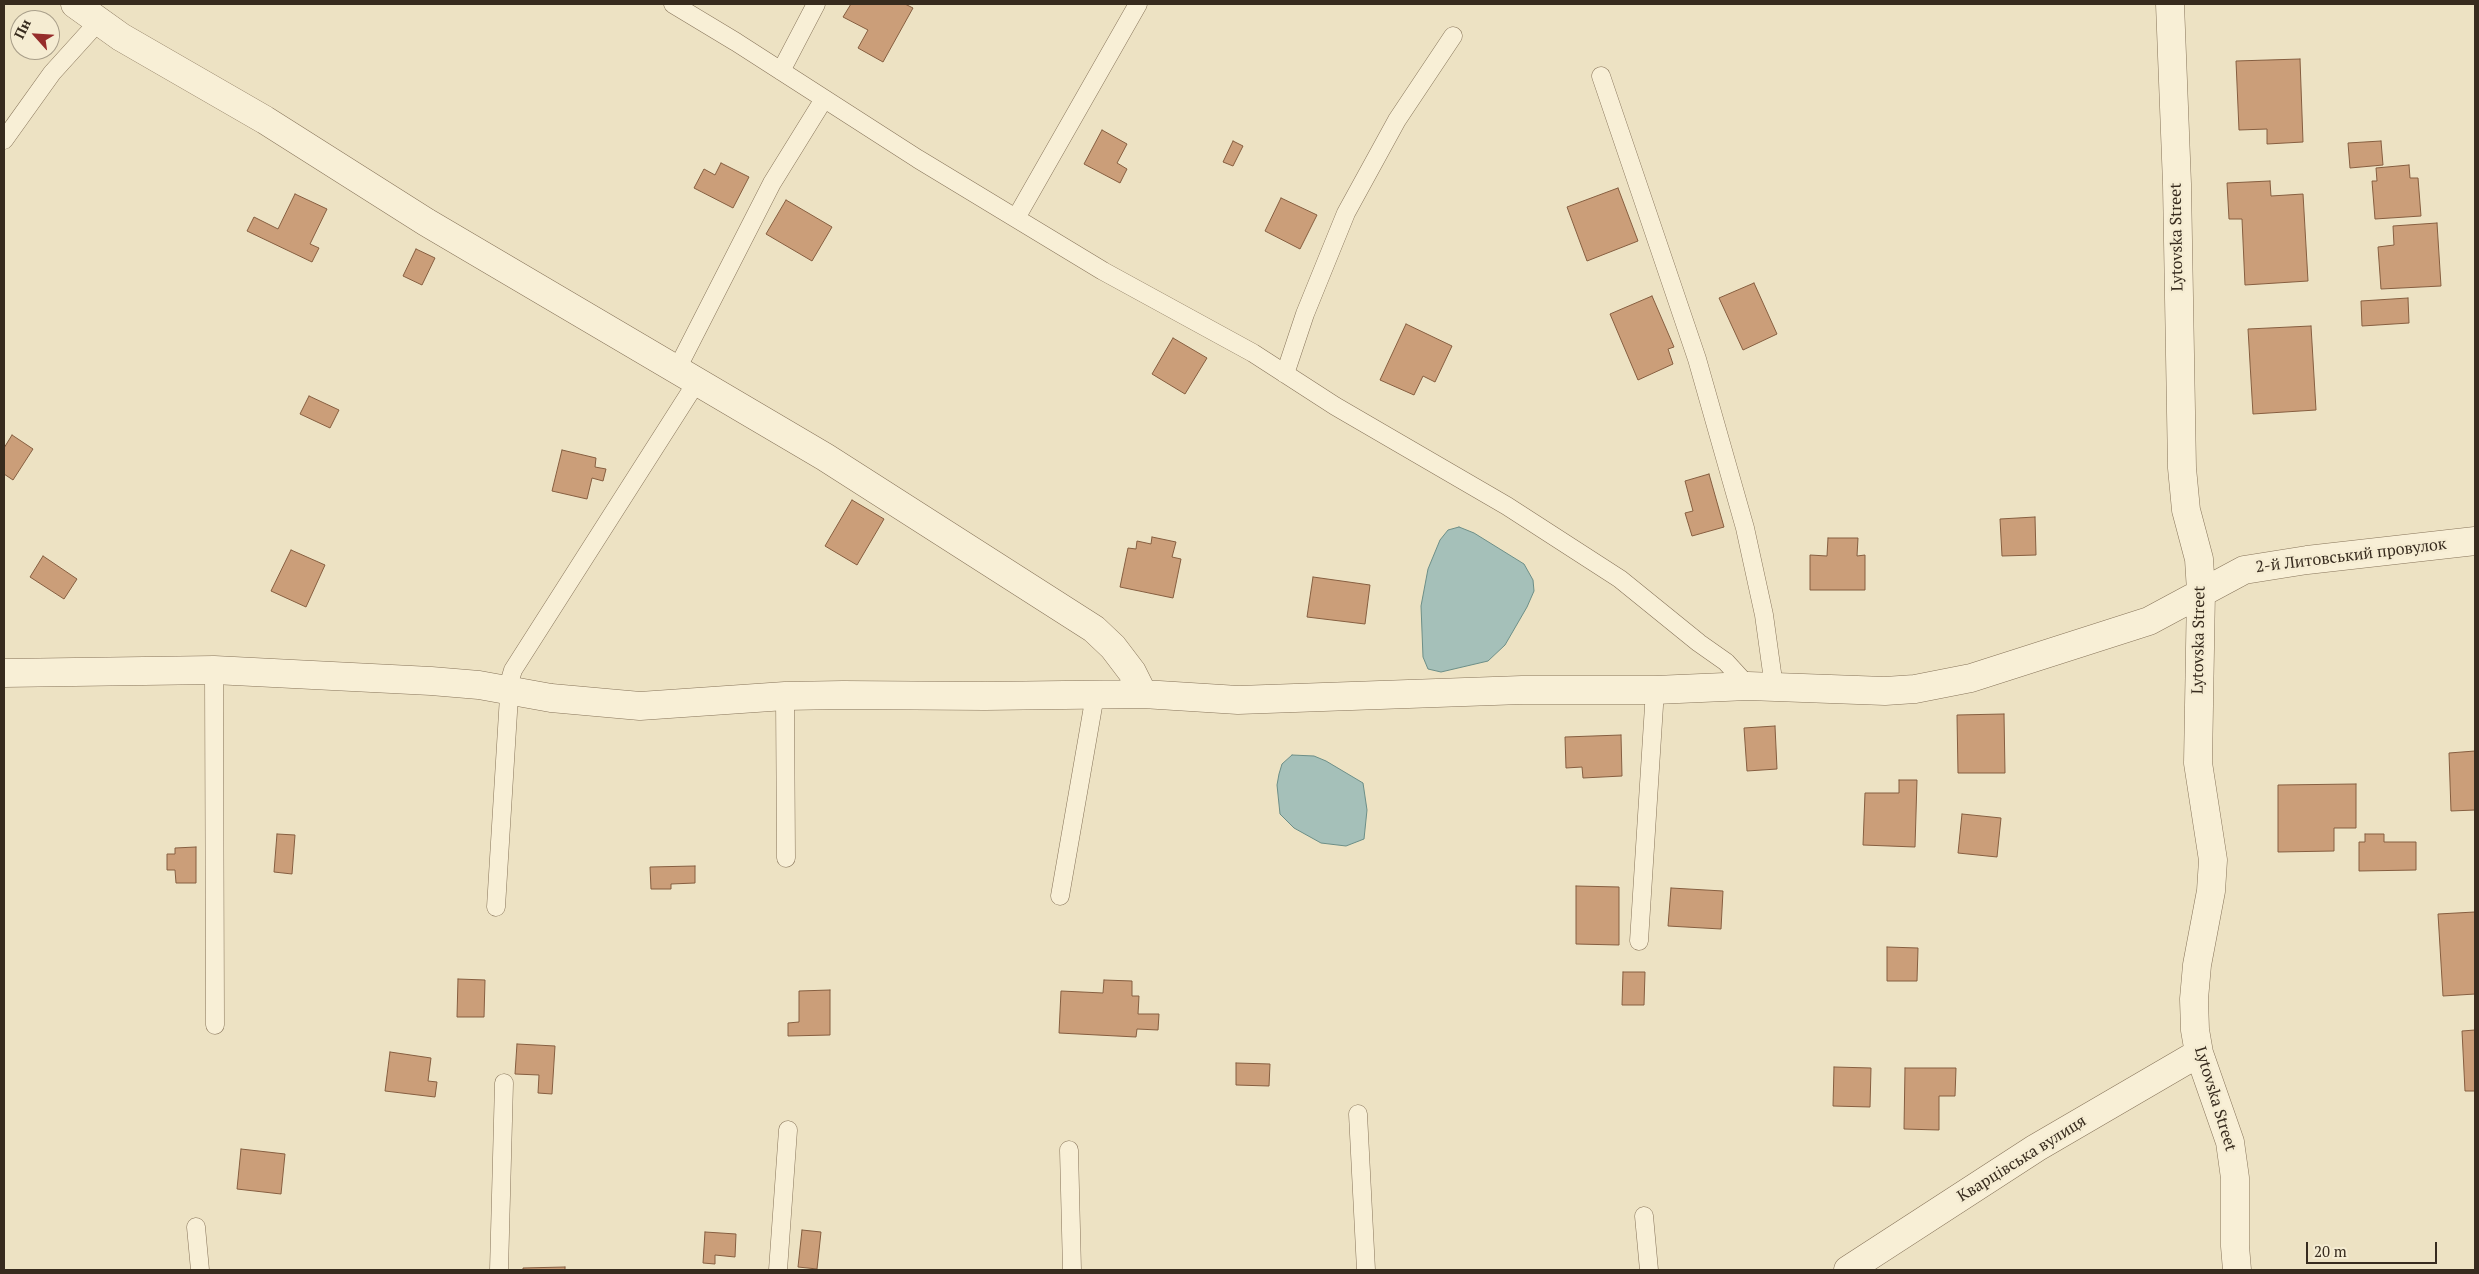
<!DOCTYPE html>
<html>
<head>
<meta charset="utf-8">
<style>
	body { margin:0 }
	#map { position:relative; width:2479px; height:1274px; overflow:hidden; background:#ede2c3; font-family:"PT Serif",serif }
	canvas { display:block }
	.frame { position:absolute; inset:0; border:5px solid #372b1e; pointer-events:none }
	.north { position:absolute; left:10px; top:10px; width:50px; height:50px; box-sizing:border-box; background:#f5ecd2; border:1px solid #a99f8a; border-radius:50%; rotate:296deg; font-size:14px; font-weight:700; line-height:20px; text-align:center; color:#372b1e }
	.north::after { content:''; display:block; margin:auto; width:18px; height:22px; background:#962d2b; clip-path:polygon(50% 0,100% 100%,50% 72%,0 100%) }
	.scale { position:absolute; left:2306px; top:1242px; width:131px; height:22px; box-sizing:border-box; border:2px solid #372b1e; border-top:0; padding-left:6px; font-size:15px; line-height:18px; white-space:nowrap; color:#372b1e; -webkit-text-stroke:4px #f5ecd2; paint-order:stroke }
</style>
</head>
<body>
<div id="map">
<canvas width="2479" height="1274"></canvas>
<div class="frame"></div>
<div class="north">Пн</div>
<div class="scale">20 m</div>
</div>
<script>
const context = document.querySelector('canvas').getContext('2d');
context.lineJoin = 'round';
function fill(path, color) { context.fillStyle = color; context.fill(path, 'evenodd'); }
const shape = rows => new Path2D(rows.map(r => 'M' + r).join(''));
function stroke(path, color, width, dash) { context.strokeStyle = color; context.lineWidth = width; context.lineCap = dash ? 'butt' : 'round'; context.setLineDash(dash || []); context.stroke(path); }
function write(font, color, halo, rows, align = 'center') {
  context.font = font + ' "PT Serif",serif'; context.lineWidth = 5; context.setLineDash([]); context.textBaseline = 'middle'; context.strokeStyle = halo; context.fillStyle = color; for (const [text, x, y, turn = 0] of rows) {
    context.save(); context.translate(x, y); context.rotate((+turn || 0) * Math.PI / 180); context.textAlign = isNaN(turn) ? turn : align; if (halo) context.strokeText(text, 0, 0); context.fillText(text, 0, 0); context.restore();
  }
}
const water = shape([
	[1459,527,1474,533,1524,564,1533,580,1534,591,1527,607,1505,645,1488,661,1441,672,1428,669,1423,657,1421,606,1428,569,1440,540,1448,530,1459,527],
	[1292,755,1314,756,1326,761,1363,783,1367,810,1364,839,1346,846,1321,843,1294,828,1280,814,1277,785,1279,774,1282,764,1292,755]
]);
fill(water, '#a5c0b9');
stroke(water, '#6c8e87', 1);
const building = shape([
	[851,4,905,4,913,8,883,62,858,48,868,30,843,17,851,4],
	[2300,59,2303,142,2267,144,2267,129,2239,130,2236,61,2300,59],
	[1102,130,1127,144,1117,163,1127,169,1120,183,1084,164,1102,130],
	[1233,141,1243,146,1233,166,1223,162,1233,141],
	[2381,141,2383,165,2350,168,2348,143,2381,141],
	[721,163,749,177,733,208,694,188,704,169,715,175,721,163],
	[2409,165,2410,178,2418,178,2421,216,2375,219,2372,181,2377,181,2376,168,2409,165],
	[2270,181,2271,196,2303,194,2308,281,2245,285,2242,219,2229,219,2227,183,2270,181],
	[1618,188,1638,241,1587,261,1567,207,1618,188],
	[295,194,327,209,310,244,319,248,312,262,247,231,254,217,278,229,295,194],
	[1281,198,1317,215,1300,249,1265,231,1281,198],
	[786,200,832,227,812,261,766,234,786,200],
	[2437,223,2441,286,2381,289,2378,247,2394,245,2393,226,2437,223],
	[416,249,435,258,422,285,403,276,416,249],
	[1754,283,1777,334,1743,350,1719,298,1754,283],
	[1652,296,1674,347,1668,349,1673,364,1638,380,1610,314,1652,296],
	[2408,298,2409,323,2362,326,2361,301,2408,298],
	[1406,324,1452,346,1435,382,1423,376,1414,395,1380,380,1406,324],
	[2311,326,2316,410,2253,414,2248,329,2311,326],
	[1173,338,1207,358,1185,394,1152,374,1173,338],
	[309,396,339,410,330,428,300,414,309,396],
	[12,435,33,449,13,480,4,474,4,448,12,435],
	[562,450,596,458,595,467,606,469,603,481,592,478,587,499,552,491,562,450],
	[1709,474,1724,527,1692,536,1685,513,1693,511,1685,481,1709,474],
	[852,500,884,519,857,565,825,546,852,500],
	[2035,517,2036,555,2002,556,2000,519,2035,517],
	[1152,537,1176,542,1172,557,1181,559,1173,598,1120,587,1128,548,1136,549,1137,541,1151,544,1152,537],
	[1828,538,1858,538,1857,556,1865,555,1865,590,1810,590,1810,555,1827,556,1828,538],
	[291,550,325,565,306,607,271,591,291,550],
	[43,556,77,579,64,599,30,577,43,556],
	[1313,577,1370,585,1365,624,1307,617,1313,577],
	[2004,714,2005,773,1958,773,1957,715,2004,714],
	[1775,726,1777,769,1747,771,1744,728,1775,726],
	[1621,735,1622,776,1583,778,1582,767,1566,768,1565,737,1621,735],
	[2475,751,2475,810,2451,811,2449,753,2475,751],
	[1899,780,1917,780,1915,847,1863,845,1865,793,1899,793,1899,780],
	[2356,784,2356,828,2334,828,2334,851,2278,852,2278,785,2356,784],
	[1962,814,2001,818,1997,857,1958,853,1962,814],
	[277,834,295,835,292,874,274,872,277,834],
	[2365,834,2384,834,2384,842,2416,842,2416,870,2359,871,2359,842,2365,842,2365,834],
	[196,847,196,883,176,883,175,870,167,870,167,854,175,854,175,848,196,847],
	[695,866,695,883,671,884,671,889,651,889,650,867,695,866],
	[1576,886,1619,887,1619,945,1576,944,1576,886],
	[1671,888,1723,891,1721,929,1668,926,1671,888],
	[2475,912,2475,994,2443,996,2438,914,2475,912],
	[1887,947,1918,948,1917,981,1887,981,1887,947],
	[1623,972,1645,972,1644,1005,1622,1005,1623,972],
	[458,979,485,980,484,1017,457,1017,458,979],
	[1104,980,1132,981,1132,996,1139,996,1138,1014,1159,1014,1158,1030,1137,1029,1136,1037,1059,1033,1061,991,1103,993,1104,980],
	[830,990,830,1035,788,1036,788,1023,799,1022,799,991,830,990],
	[2475,1030,2475,1091,2465,1091,2462,1031,2475,1030],
	[517,1044,555,1046,552,1094,538,1093,539,1075,515,1074,517,1044],
	[390,1052,431,1058,428,1081,437,1082,435,1097,385,1091,390,1052],
	[1236,1063,1270,1064,1269,1086,1236,1085,1236,1063],
	[1834,1067,1871,1068,1870,1107,1833,1106,1834,1067],
	[1905,1068,1956,1068,1955,1096,1939,1096,1939,1130,1904,1129,1905,1068],
	[241,1149,285,1154,281,1194,237,1189,241,1149],
	[802,1230,821,1232,817,1269,798,1267,802,1230],
	[705,1232,736,1234,735,1257,715,1255,715,1264,703,1263,705,1232],
	[565,1267,565,1270,523,1270,523,1268,565,1267]
]);
fill(building, '#cb9e79');
stroke(building, '#865e40', 1);
const lane = shape([
	[673,4,736,42,918,159,1103,271,1253,353,1335,406,1507,506,1620,579,1699,643,1726,662,1748,686],
	[781,71,816,4],
	[1601,76,1697,359,1745,528,1764,615,1774,687],
	[4,140,52,73,99,21],
	[1016,218,1138,4],
	[676,371,772,183,824,99],
	[1285,374,1305,314,1346,213,1397,120,1453,36],
	[214,670,215,1025],
	[785,696,786,858],
	[1060,896,1095,695],
	[496,907,510,680,513,670,696,383],
	[1639,941,1655,690],
	[1358,1114,1366,1270],
	[1069,1150,1072,1270],
	[1644,1216,1649,1270],
	[196,1227,200,1270],
	[499,1270,504,1083],
	[778,1270,788,1130]
]);
const street = shape([
	[75,4,121,37,265,120,426,222,825,457,1094,629,1113,647,1132,672,1143,694],
	[2170,4,2177,184,2182,468,2186,510,2199,559,2201,591,2198,763,2213,860,2211,891,2197,965,2194,999,2195,1030,2199,1053,2230,1142,2235,1178,2235,1246,2237,1270],
	[4,673,214,670,431,681,479,685,551,698,640,706,785,696,843,695,985,696,1143,694,1238,700,1522,690,1655,690,1748,686,1885,691,1915,689,1971,678,2149,621,2244,570,2307,560,2475,541],
	[1848,1270,2036,1148,2199,1053]
]);
stroke(lane, '#87745a', 19);
stroke(street, '#87745a', 29);
stroke(lane, '#f8efd6', 18);
stroke(street, '#f8efd6', 28);
write('16px', '#372b1e', '#f5ecd2', [
	["Lytovska Street",2177,237,-91],
	["2-й Литовський провулок",2351,556,-7],
	["Lytovska Street",2199,640,-89],
	["Lytovska Street",2215,1099,73],
	["Кварцівська вулиця",2022,1159,-32]
]);
</script>
</body>
</html>
